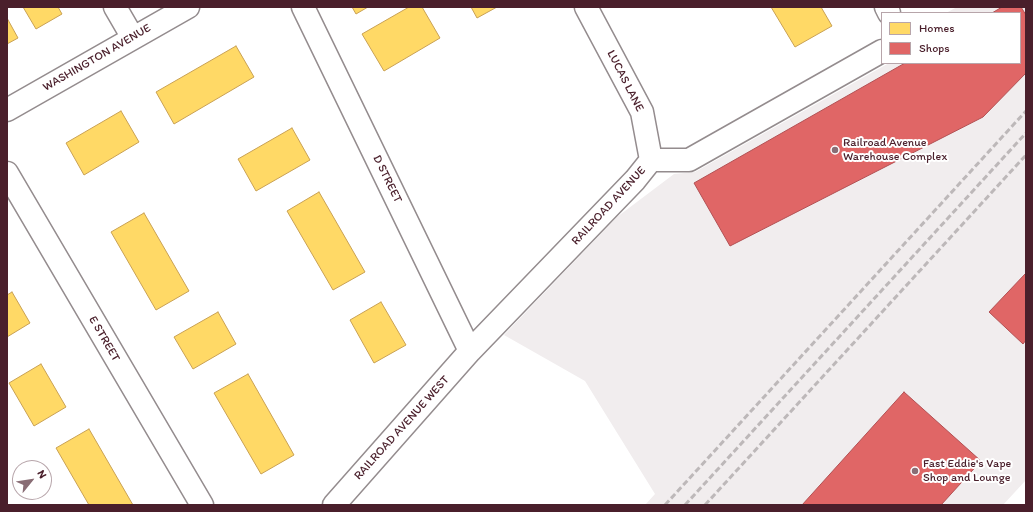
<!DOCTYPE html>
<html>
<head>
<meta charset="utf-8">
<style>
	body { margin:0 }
	#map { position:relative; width:1033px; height:512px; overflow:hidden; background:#fff; font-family:Itim,sans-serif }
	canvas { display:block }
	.frame { position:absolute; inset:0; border:8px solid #4a1f2b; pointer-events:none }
	.legend { position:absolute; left:881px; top:12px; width:140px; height:52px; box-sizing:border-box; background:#fff; border:1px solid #b7a5aa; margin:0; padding:5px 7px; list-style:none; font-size:12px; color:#4a1f2b }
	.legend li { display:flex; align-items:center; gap:8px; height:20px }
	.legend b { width:20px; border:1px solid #b7a5aa }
	.north { position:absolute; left:12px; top:460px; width:40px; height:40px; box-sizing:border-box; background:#fff; border:1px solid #b7a5aa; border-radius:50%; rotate:60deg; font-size:11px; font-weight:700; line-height:16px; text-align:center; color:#4a1f2b }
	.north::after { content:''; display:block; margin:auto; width:14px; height:18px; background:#896d75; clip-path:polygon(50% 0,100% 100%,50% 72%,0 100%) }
</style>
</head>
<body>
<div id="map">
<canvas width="1033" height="512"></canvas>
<div class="frame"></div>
<ul class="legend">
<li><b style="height:11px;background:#ffd966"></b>Homes</li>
<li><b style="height:11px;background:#e06666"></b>Shops</li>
</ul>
<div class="north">N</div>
</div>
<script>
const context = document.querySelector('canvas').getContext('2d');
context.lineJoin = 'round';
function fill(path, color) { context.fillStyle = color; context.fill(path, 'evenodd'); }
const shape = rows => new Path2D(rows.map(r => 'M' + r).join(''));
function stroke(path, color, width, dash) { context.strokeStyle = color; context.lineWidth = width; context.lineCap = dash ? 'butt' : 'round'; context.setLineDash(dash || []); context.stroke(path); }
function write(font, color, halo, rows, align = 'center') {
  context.font = font + ' Itim,sans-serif'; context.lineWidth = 4; context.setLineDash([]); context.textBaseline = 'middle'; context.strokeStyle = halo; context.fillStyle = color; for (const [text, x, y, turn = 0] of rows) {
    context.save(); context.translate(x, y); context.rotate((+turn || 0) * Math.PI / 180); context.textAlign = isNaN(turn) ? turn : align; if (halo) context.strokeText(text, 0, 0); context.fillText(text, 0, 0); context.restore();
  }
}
fill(shape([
	[957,7,1026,7,1026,480,1003,505,645,505,655,494,585,381,504,335,617,217,674,174,695,172,889,63,1020,63,1020,13,946,13]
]), '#f1edee');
const homes = shape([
	[23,7,58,7,62,14,36,29,23,7],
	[352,7,368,7,356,14,352,7],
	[409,7,422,7,440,38,384,71,362,34,409,7],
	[471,7,497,7,477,18,471,7],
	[771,7,821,7,832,26,795,47,771,7],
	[7,18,18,38,7,44,7,18],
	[236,46,254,77,174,124,156,92,236,46],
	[121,111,139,142,84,175,66,143,121,111],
	[292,128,310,160,256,191,238,159,292,128],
	[319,192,365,272,333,290,287,211,319,192],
	[144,213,189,291,156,310,111,232,144,213],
	[12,292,30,323,7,337,7,295,12,292],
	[381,302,406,345,374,363,350,320,381,302],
	[218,312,236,344,193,369,174,337,218,312],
	[41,364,66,407,34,426,9,383,41,364],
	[248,374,294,455,261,474,214,393,248,374],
	[89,429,133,505,89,505,56,448,89,429]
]);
fill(homes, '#ffd966');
stroke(homes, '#c9a154', 1);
const shops = shape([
	[1002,7,1021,7,1026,15,1026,73,983,117,730,246,694,183,905,63,1020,63,1020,13,992,13,1002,7],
	[1026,273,1026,340,1023,344,989,312,1026,273],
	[904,392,981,461,941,505,802,505,904,392]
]);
fill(shops, '#e06666');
stroke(shops, '#b35154', 1);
const minor = shape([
	[115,7,133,38],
	[303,7,470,351],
	[586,7,642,112,651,160],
	[886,7,889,13],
	[7,110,188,7],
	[7,173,202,505],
	[334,505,470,351,635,180,651,160,689,160,882,51]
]);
stroke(minor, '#948c8e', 25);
stroke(minor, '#fff', 22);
stroke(shape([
	[665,505,1026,111],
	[685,505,1026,133],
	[705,505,1026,155]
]), '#bdb8b9', 3, [6, 3]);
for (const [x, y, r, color] of [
	[835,150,4,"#896d75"],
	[915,471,4,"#896d75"]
]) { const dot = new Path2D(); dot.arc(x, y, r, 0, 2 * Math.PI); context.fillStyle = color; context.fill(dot); stroke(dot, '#fff', 1.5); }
write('12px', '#4a1f2b', '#fff', [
	["WASHINGTON AVENUE",97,58,-30],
	["LUCAS LANE",625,81,63],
	["D STREET",387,179,64],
	["RAILROAD AVENUE",609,206,-47],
	["E STREET",104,339,60],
	["RAILROAD AVENUE WEST",402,428,-48]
]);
write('12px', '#4a1f2b', '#fff', [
	["Railroad Avenue",843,143],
	["Warehouse Complex",843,157],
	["Fast Eddie's Vape",923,464],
	["Shop and Lounge",923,478]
], 'left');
</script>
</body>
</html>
